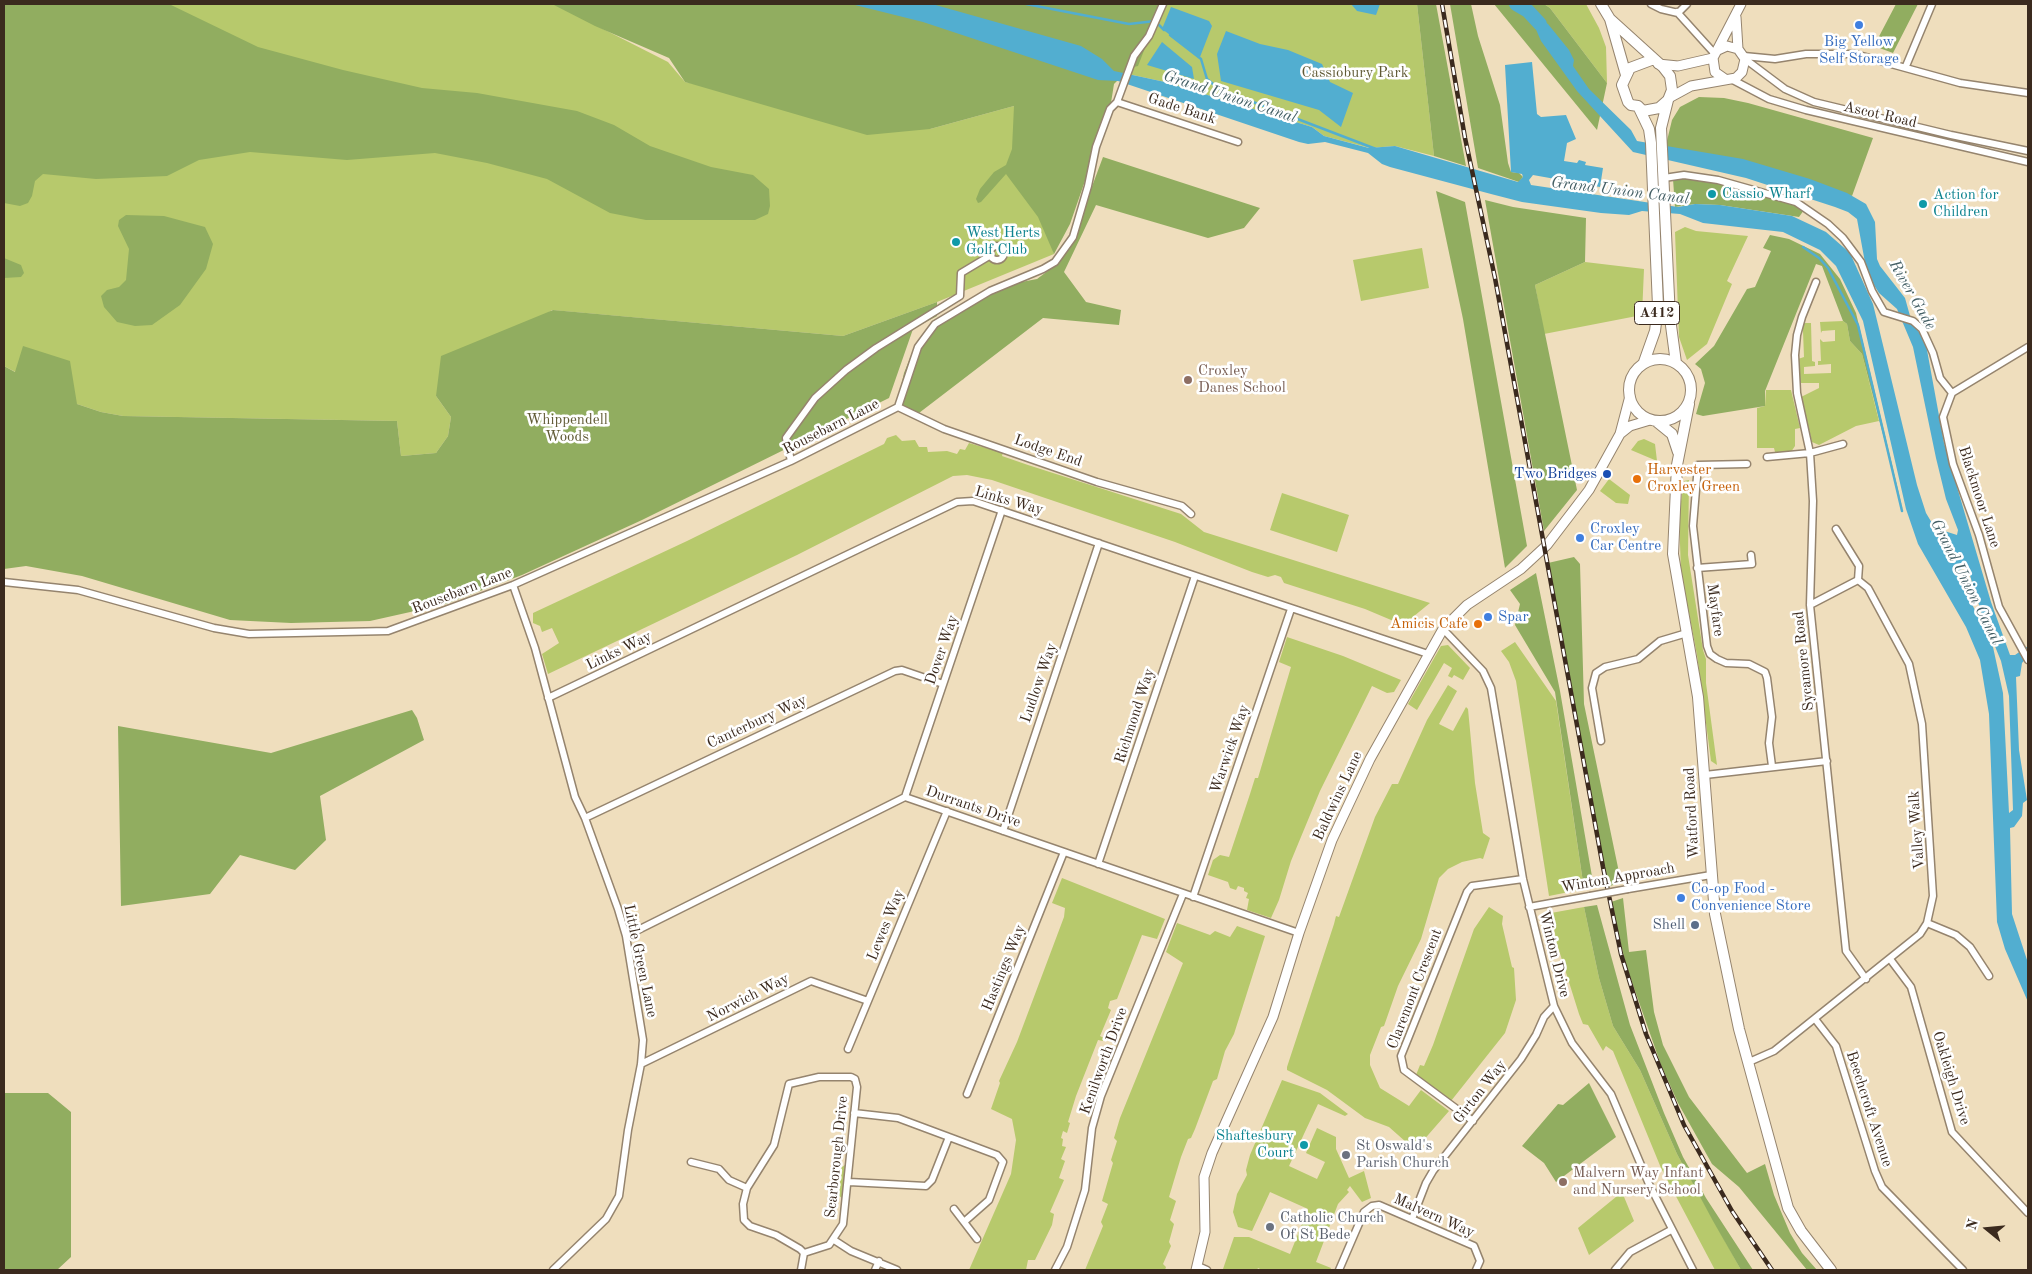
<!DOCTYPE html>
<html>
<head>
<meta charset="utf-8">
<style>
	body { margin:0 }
	#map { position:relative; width:2032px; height:1274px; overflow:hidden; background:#efdebd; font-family:"Old Standard TT",serif }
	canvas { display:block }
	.frame { position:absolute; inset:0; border:5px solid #3b2a1e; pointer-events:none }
	.north { position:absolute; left:1962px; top:1204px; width:50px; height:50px; -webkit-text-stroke:4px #fff; paint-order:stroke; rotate:287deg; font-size:14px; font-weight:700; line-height:20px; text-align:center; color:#3b2a1e }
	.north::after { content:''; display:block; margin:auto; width:18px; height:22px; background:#3b2a1e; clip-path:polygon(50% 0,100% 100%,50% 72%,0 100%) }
</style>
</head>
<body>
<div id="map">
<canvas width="2032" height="1274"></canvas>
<div class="frame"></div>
<div class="north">N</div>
</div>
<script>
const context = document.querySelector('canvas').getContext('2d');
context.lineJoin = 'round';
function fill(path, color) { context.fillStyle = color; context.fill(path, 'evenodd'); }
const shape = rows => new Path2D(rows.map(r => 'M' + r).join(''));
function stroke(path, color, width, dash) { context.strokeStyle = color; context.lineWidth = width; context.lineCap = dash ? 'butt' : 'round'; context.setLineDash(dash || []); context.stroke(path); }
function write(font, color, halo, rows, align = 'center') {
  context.font = font + ' "Old Standard TT",serif'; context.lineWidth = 5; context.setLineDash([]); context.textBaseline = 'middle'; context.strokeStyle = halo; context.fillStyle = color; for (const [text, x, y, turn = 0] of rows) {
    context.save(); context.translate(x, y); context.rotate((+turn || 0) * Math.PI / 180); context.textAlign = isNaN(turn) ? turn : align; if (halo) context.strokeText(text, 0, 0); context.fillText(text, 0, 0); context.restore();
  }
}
fill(shape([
	[4,4,554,4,668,62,685,82,930,129,1014,106,1054,254,937,302,843,336,552,310,436,396,451,417,448,436,436,453,401,456,397,421,123,416,101,412,77,404,4,366],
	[932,4,1417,4,1434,156,1395,146,1370,148,1324,136,1312,127,1165,82,1114,71],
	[1544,4,1586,4,1599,28,1606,47,1607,83,1550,8],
	[1685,227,1696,231,1748,236,1727,281,1732,284,1707,344,1687,360,1679,337,1675,232],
	[1422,248,1429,288,1361,301,1353,260],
	[1585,262,1644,269,1642,315,1544,334,1535,285],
	[1805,316,1805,323,1811,323,1812,361,1815,362,1815,366,1804,367,1804,374,1831,373,1831,364,1818,365,1818,361,1821,361,1820,339,1823,342,1835,341,1835,330,1822,331,1821,333,1820,322,1843,321,1847,324,1850,341,1862,354,1879,421,1856,426,1819,445,1812,442,1801,397,1819,388,1819,383,1801,383,1799,380,1798,359,1804,357,1803,331,1800,327],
	[1766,390,1791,390,1800,428,1795,429,1795,446,1791,452,1775,452,1774,448,1757,448,1757,408,1765,406],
	[896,435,902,441,915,440,919,447,927,447,928,452,947,451,957,454,960,449,965,450,969,443,1003,453,1002,456,1028,465,1181,514,1204,532,1430,603,1403,625,1365,609,1284,583,1281,577,1275,575,1268,577,1252,572,1175,542,992,480,967,475,953,476,797,555,548,674,542,654,559,643,552,628,542,632,540,626,533,623,533,613,687,541,884,444,887,438],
	[1644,439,1655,444,1657,461,1631,450,1638,441],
	[1609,479,1630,495,1628,504,1616,503,1600,491],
	[1689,480,1688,555,1703,650,1706,659,1706,683,1717,765,1711,761,1697,655,1681,572,1679,515,1684,481],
	[1282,493,1349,515,1337,552,1270,530],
	[1287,637,1343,656,1401,680,1394,692,1387,693,1372,686,1320,791,1291,861,1279,900,1271,918,1247,910,1249,899,1246,898,1248,893,1244,891,1244,888,1238,886,1236,890,1230,888,1228,882,1208,875,1213,860,1220,855,1229,857,1250,794,1255,778,1258,778,1291,667,1279,662],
	[1515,642,1556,701,1584,889,1549,896,1516,681,1509,662,1501,651],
	[1448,645,1470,668,1463,680,1454,675,1452,678,1448,676,1452,668,1444,663,1417,710,1408,704,1441,646],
	[1448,685,1457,691,1439,724,1453,731,1466,707,1468,709,1475,783,1483,833,1490,838,1483,859,1480,858,1462,862,1448,869,1439,878,1421,939,1398,986,1384,1026,1381,1027,1370,1055,1370,1065,1380,1088,1409,1106,1421,1090,1449,1111,1415,1150,1389,1127,1365,1118,1327,1090,1287,1070,1287,1067,1334,924,1336,916,1339,917,1375,817,1392,784,1398,784,1427,720],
	[1062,878,1165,919,1157,939,1142,935,1117,999,1110,1001,1108,1008,1111,1010,1100,1036,1104,1038,1103,1041,1098,1040,1076,1096,1068,1122,1070,1123,1067,1133,1063,1131,1061,1138,1063,1139,1062,1146,1066,1147,1061,1159,1065,1161,1059,1178,1064,1180,1050,1212,1054,1214,1052,1225,1035,1260,1028,1260,1026,1270,969,1270,1011,1174,1016,1140,1012,1119,991,1109,1000,1083,999,1081,1017,1042,1064,917,1065,908,1052,903],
	[1489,907,1503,916,1502,924,1512,967,1514,968,1516,1000,1505,1033,1451,1101,1416,1075,1420,1065,1424,1066,1433,1045,1474,929],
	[1584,907,1599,978,1613,1026,1640,1070,1677,1154,1741,1270,1715,1270,1661,1168,1613,1051,1606,1046,1603,1051,1588,1025,1583,1024,1579,1014,1557,944,1551,913],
	[1177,923,1210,935,1215,931,1230,937,1237,926,1265,936,1234,1034,1225,1051,1217,1079,1213,1081,1195,1129,1191,1138,1188,1139,1181,1157,1169,1197,1176,1201,1170,1220,1174,1224,1169,1242,1171,1246,1163,1264,1166,1267,1165,1270,1085,1270,1103,1226,1101,1222,1108,1204,1102,1201,1113,1163,1111,1160,1117,1141,1114,1138,1120,1118,1183,963,1166,952],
	[1282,1080,1320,1093,1348,1114,1345,1116,1318,1104,1289,1166,1317,1179,1325,1162,1306,1153,1317,1128,1336,1137,1336,1149,1349,1178,1364,1171,1371,1198,1362,1202,1350,1186,1347,1190,1349,1192,1338,1204,1316,1262,1331,1268,1330,1270,1262,1270,1258,1268,1257,1270,1227,1270,1223,1269,1234,1237,1249,1237,1290,1254,1308,1209,1270,1192,1252,1231,1238,1227,1233,1212,1237,1194,1247,1175,1246,1170,1250,1155],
	[845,1165,842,1198,835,1193,831,1180,834,1172],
	[1622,1192,1634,1221,1589,1255,1578,1228]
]), '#b7c96c');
fill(shape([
	[4,4,169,4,258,47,343,70,422,88,477,93,577,111,614,125,650,146,711,167,753,175,769,189,770,206,768,214,755,220,646,220,610,213,547,179,487,163,435,153,347,160,250,152,199,160,167,176,96,179,43,174,35,181,32,196,28,203,20,206,4,203],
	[552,4,1162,4,1138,66,1130,68,1114,84,1110,109,1070,224,1054,254,1038,217,1006,174,981,202,978,203,976,199,980,189,994,172,1006,165,1012,149,1014,106,930,129,867,135,685,82,669,58,595,26],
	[1417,4,1436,4,1466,166,1434,156],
	[1450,4,1471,4,1478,36,1500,105,1508,163,1511,172,1519,173,1523,177,1519,182,1478,168],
	[1494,4,1544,4,1550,8,1607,83,1597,130],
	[1896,4,1918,4,1893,53,1874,46],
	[1699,97,1724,98,1748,103,1873,138,1852,196,1665,149,1672,120,1680,107],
	[1103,157,1260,208,1244,228,1208,238,1096,205,1064,272,1086,302,1121,310,1119,325,1043,318,919,413,903,407,899,395,904,373,912,353,922,340,940,324,995,291,1016,283,1037,279,1049,270,1059,257,1081,216],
	[1695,178,1723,183,1795,203,1804,210,1799,217,1720,205,1695,204,1675,207,1673,179],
	[1436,191,1465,202,1527,546,1505,568,1463,319],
	[1485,200,1513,207,1586,218,1585,262,1535,285,1577,490,1544,531],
	[126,215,164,216,205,227,213,244,206,269,180,305,152,325,135,326,117,322,104,307,101,296,107,290,119,287,126,280,129,249,118,226,119,220],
	[1770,235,1789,239,1820,254,1840,279,1856,313,1903,511,1862,354,1850,341,1847,324,1843,321,1822,266,1816,264,1765,391,1765,406,1703,416,1696,414,1705,383,1701,369,1695,364,1714,346,1747,289,1755,287,1771,251,1763,248],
	[4,258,21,265,24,273,21,277,4,278],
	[937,302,937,316,913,329,889,398,642,520,522,575,446,604,370,621,291,623,230,620,82,576,26,566,4,569,4,366,15,372,23,346,70,361,77,404,101,412,123,416,397,421,401,456,436,453,448,436,451,417,436,396,441,356,553,310,843,336],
	[1574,557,1580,564,1584,704,1621,882,1605,888,1548,563],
	[1536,573,1560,691,1594,888,1584,889,1555,692,1515,625,1520,604,1510,590],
	[412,710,417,718,424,740,320,796,326,840,295,870,240,855,210,894,121,906,118,726,271,753],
	[1623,898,1629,952,1646,950,1654,1012,1663,1045,1689,1097,1747,1173,1765,1164,1774,1195,1790,1233,1802,1253,1817,1270,1807,1270,1739,1187,1712,1164,1678,1103,1661,1065,1626,965,1611,902],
	[1597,905,1630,1025,1664,1113,1683,1157,1706,1198,1753,1270,1741,1270,1713,1221,1677,1154,1640,1070,1613,1026,1599,978,1584,907],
	[1589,1083,1616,1137,1556,1182,1544,1163,1522,1146,1558,1104,1563,1105],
	[4,1093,48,1093,71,1112,71,1257,57,1270,4,1270]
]), '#91ad60');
fill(shape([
	[851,4,932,4,1081,46,1102,59,1114,71,1165,82,1312,127,1324,136,1369,148,1395,146,1518,182,1523,177,1522,174,1511,172,1505,65,1532,62,1537,114,1541,117,1566,115,1576,139,1567,143,1564,161,1577,163,1579,160,1586,162,1585,165,1603,168,1600,187,1533,175,1529,180,1531,185,1678,207,1695,204,1720,205,1792,216,1826,232,1850,253,1873,304,1917,485,1926,513,1935,528,1957,535,1958,530,1946,499,1936,458,1913,347,1897,309,1879,293,1872,282,1866,268,1857,219,1848,212,1835,207,1746,178,1633,152,1577,91,1541,41,1528,11,1548,24,1569,50,1574,60,1573,66,1589,89,1631,130,1637,141,1743,159,1810,179,1847,193,1866,204,1875,222,1877,259,1880,266,1905,298,1912,323,1924,339,1927,350,1944,443,1991,602,2010,655,2015,655,2028,646,2028,656,2022,663,2020,676,2016,677,2019,750,2027,800,2023,803,2022,816,2014,827,2010,828,2012,914,2028,963,2028,1002,2005,949,1997,922,1989,714,1980,660,1966,627,1918,544,1906,509,1863,321,1836,266,1820,250,1783,232,1703,223,1680,214,1642,211,1629,215,1601,213,1522,202,1491,194,1390,167,1382,164,1368,153,1325,142,1308,144,1299,142,1118,81,1098,80,923,22],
	[1962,569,1968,569,1982,615,1978,616,1957,575,1958,571],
	[1985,622,2001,661,2009,696,2013,810,2009,813,2003,693,1993,647,1983,625],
	[1351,4,1380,4,1376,15,1357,11],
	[1171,7,1209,21,1212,26,1200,57,1162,29],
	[1226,31,1260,44,1288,50,1322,64,1330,82,1353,93,1341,127,1319,110,1221,81,1217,54],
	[1162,42,1192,67,1194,79,1147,65]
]), '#52aed0');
stroke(shape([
	[1026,4,1129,24,1155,21,1164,30],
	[1170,35,1201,59,1207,79,1219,89,1376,149],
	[1803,247,1819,258,1828,268,1858,325,1902,511]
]), '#52aed0', 2.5);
stroke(shape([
	[1516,4,1528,11,1540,24]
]), '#52aed0', 14);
const street = shape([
	[1651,4,1661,9,1678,13,1687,4],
	[1677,12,1714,53],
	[1744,56,1775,59,1806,54,1855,54,1960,83,2028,93],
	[1745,59,1785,89,1814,102,1951,135,2028,151],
	[1906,66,1932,4],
	[1731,79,1769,99,1806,110,2028,162],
	[1117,102,1238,142],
	[1664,178,1684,175,1718,180,1796,202,1828,224,1843,238,1861,262,1872,291,1884,312,1913,321,1922,329,1933,353,1940,378,1952,393],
	'990 253a7 7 0 1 1 14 0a7 7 0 1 1-14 0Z',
	[1816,282,1802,317,1797,335,1795,355,1797,393,1810,453,1813,501,1810,605,1846,951,1866,979],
	[2028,347,1952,393,1943,417,1953,464,1979,535,1999,607,2028,660],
	[898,407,918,347,935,324,990,291,1043,269,1055,262,1073,237,1088,186,1096,147,1110,109,1117,102,1134,56,1149,36,1163,4],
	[898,407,944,429,1097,482,1182,506,1191,514],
	[1767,457,1810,453,1843,444],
	[791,461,786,438,815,398,846,370,876,348,960,296,961,273,991,255],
	[1747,464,1698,465,1693,526,1707,646,1710,654,1717,659,1726,663,1749,664,1765,672,1767,678,1772,717,1769,743,1772,766],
	[1697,568,1752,564,1751,555],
	[4,582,78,590,214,628,249,634,388,631,513,585,791,461,898,407],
	[513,585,535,648,575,797,585,818,618,909,626,936,643,1040,641,1064,628,1130,619,1196,606,1219,553,1270],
	[1810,605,1858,580],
	[1443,629,1483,671,1491,688,1523,879,1554,1006,1572,1043,1611,1094,1649,1184,1693,1270],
	[548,698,957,502,973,501,1428,654],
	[1601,741,1592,688,1596,673,1605,667,1638,659,1660,641,1687,633],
	[1705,775,1827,761],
	[905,797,1002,510],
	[585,818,895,671,902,670,943,684],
	[1003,831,1099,543],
	[1098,864,1195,576],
	[1628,889,1711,875],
	[1193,897,1291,609],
	[1529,907,1590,896],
	[1927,923,1956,935,1970,947,1989,976],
	[626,936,905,797,1299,933],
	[1890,959,1911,987,1952,1132,2028,1213],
	[1815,1019,1836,1046,1875,1171,1882,1187,1963,1270],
	[848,1049,947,811],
	[1749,1062,1774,1051,1920,934,1927,923,1933,896,1922,724,1909,664,1868,588,1858,580,1859,566,1836,529],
	[641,1064,811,981,868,1001],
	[967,1094,1064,852],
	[1473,1121,1404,1070,1401,1056,1467,892,1472,886,1523,879],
	[949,1137,997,1155,1003,1162,989,1200,964,1222],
	[691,1162,719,1169,729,1180,747,1188],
	[849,1182,926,1186,932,1180,949,1137,898,1118,854,1113],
	[954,1209,977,1239],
	[1412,1219,1426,1183,1433,1171,1521,1059,1536,1035,1544,1017,1554,1006],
	[834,1240,851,1251,897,1270],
	[1198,1266,1207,1270],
	[801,1270,804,1253,800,1249,776,1235,750,1226,744,1220,743,1204,747,1188,774,1145,789,1084,819,1077,851,1077,855,1079,857,1087,843,1224,829,1245,804,1253],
	[875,1270,879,1261],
	[1055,1270,1067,1247,1085,1190,1092,1128,1101,1096,1183,894],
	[1339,1270,1364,1212,1372,1206,1379,1205,1474,1246,1480,1261,1476,1270],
	[1615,1270,1630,1252,1671,1230]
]);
const secondary = shape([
	[1736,17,1738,49],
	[1658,64,1678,66,1713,58],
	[1725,79,1715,72,1713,58,1741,4],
	[1669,98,1691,86,1736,78,1742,72,1745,59,1738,49,1727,46,1716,51],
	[1620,434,1630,396],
	[1196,1270,1205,1232,1204,1177,1212,1153,1273,1017,1299,933,1332,840,1370,759,1443,629,1467,605,1521,569,1547,545,1589,490,1620,434,1630,426,1650,420]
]);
const primary = shape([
	[1601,4,1610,19,1626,75],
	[1610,19,1663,67,1670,76,1672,90,1668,100,1659,108,1643,111,1638,106,1631,105,1628,102,1622,85,1630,68,1654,59],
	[1668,100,1661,128,1670,318,1676,363],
	[1638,106,1649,129,1651,143,1658,306,1655,331,1644,362],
	'1629 390a31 31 0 1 1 62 0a31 31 0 1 1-62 0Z',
	[1689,404,1677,465,1673,554,1698,697,1715,914,1739,1029,1788,1208,1801,1231,1831,1270],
	[1656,421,1672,434,1678,452]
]);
stroke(street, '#95846e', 9);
stroke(secondary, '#95846e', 11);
stroke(primary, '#95846e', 12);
stroke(street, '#fff', 6);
stroke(secondary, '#fff', 9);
stroke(primary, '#fff', 10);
const rail = shape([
	[1442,4,1465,138,1495,278,1603,867,1621,954,1646,1034,1684,1125,1732,1211,1772,1270]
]);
stroke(rail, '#3b2a1e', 4.5);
stroke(rail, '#fff', 2.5, [8]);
const streetBridge = shape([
	[1590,896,1628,889]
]);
stroke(streetBridge, '#95846e', 9, []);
stroke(streetBridge, '#fff', 6);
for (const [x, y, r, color] of [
	[1859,25,5,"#3f7fe0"],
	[1712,194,5,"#0f9aa8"],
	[1923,204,5,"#0f9aa8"],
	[956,242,5,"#0f9aa8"],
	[1188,380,5,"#8d6e63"],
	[1607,474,5,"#1a4fb4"],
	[1637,479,5,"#e8710a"],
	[1580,538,5,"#3f7fe0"],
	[1488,617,5,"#3f7fe0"],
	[1478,624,5,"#e8710a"],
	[1681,898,5,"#3f7fe0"],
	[1695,925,5,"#5c6f8a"],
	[1304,1145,5,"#0f9aa8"],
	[1346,1155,5,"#6b7280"],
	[1563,1182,5,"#8d6e63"],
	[1270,1227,5,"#6b7280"]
]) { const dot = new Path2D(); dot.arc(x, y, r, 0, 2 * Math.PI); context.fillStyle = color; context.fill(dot); stroke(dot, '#fff', 2); }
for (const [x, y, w] of [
	[1657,313,45]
]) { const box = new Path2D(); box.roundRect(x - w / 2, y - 11.5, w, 23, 4); context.fillStyle = '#fff'; context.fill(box); stroke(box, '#3b2a1e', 1); }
write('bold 14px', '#3b2a1e', null, [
	["A412",1657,313]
]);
write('15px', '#366cbe', '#fff', [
	["Big Yellow",1859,42,"center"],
	["Self Storage",1859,59,"center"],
	["Croxley",1590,529],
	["Car Centre",1590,546],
	["Spar",1498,617],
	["Co-op Food -",1691,889],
	["Convenience Store",1691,906]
], 'left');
write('15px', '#605a35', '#fff', [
	["Cassiobury Park",1355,73],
	["Whippendell",567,420],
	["Woods",567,437]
]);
write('15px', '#3b2a1e', '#fff', [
	["Gade Bank",1182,109,18],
	["Ascot Road",1880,115,13],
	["Rousebarn Lane",831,427,-27],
	["Lodge End",1048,451,19],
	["Blackmoor Lane",1979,497,72],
	["Links Way",1009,501,16],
	["Rousebarn Lane",462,591,-21],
	["Mayfare",1715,610,82],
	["Dover Way",942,650,-71],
	["Links Way",619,651,-26],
	["Sycamore Road",1804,661,-96],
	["Ludlow Way",1039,683,-71],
	["Richmond Way",1135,716,-72],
	["Canterbury Way",757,722,-25],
	["Warwick Way",1230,749,-71],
	["Baldwins Lane",1338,796,-65],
	["Durrants Drive",973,807,19],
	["Watford Road",1692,813,-93],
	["Valley Walk",1917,830,-94],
	["Winton Approach",1618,878,-10],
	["Lewes Way",886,925,-68],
	["Winton Drive",1554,954,76],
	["Little Green Lane",640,961,78],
	["Hastings Way",1004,968,-68],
	["Claremont Crescent",1415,989,-69],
	["Norwich Way",748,998,-27],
	["Kenilworth Drive",1104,1061,-70],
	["Oakleigh Drive",1951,1078,73],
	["Girton Way",1480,1092,-52],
	["Beechcroft Avenue",1869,1109,72],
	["Scarborough Drive",837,1157,-84],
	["Malvern Way",1434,1216,24]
]);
write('15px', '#0d838f', '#fff', [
	["Cassio Wharf",1722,194],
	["Action for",1933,195],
	["Children",1933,212],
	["West Herts",966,233],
	["Golf Club",966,250],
	["Shaftesbury",1294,1136,"right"],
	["Court",1294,1153,"right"]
], 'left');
write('15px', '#785e54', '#fff', [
	["Croxley",1198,371],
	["Danes School",1198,388],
	["Malvern Way Infant",1573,1173],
	["and Nursery School",1573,1190]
], 'left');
write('15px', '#c56008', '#fff', [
	["Harvester",1647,470],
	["Croxley Green",1647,487],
	["Amicis Cafe",1468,624,"right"]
], 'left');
write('15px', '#164399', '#fff', [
	["Two Bridges",1597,474]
], 'right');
write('15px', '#4e5e75', '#fff', [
	["Shell",1685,925]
], 'right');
write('15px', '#5b616d', '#fff', [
	["St Oswald's",1356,1146],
	["Parish Church",1356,1163],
	["Catholic Church",1280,1218],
	["Of St Bede",1280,1235]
], 'left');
write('italic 16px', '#445f65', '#fff', [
	["Grand Union Canal",1230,97,18],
	["Grand Union Canal",1620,191,7],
	["River Gade",1912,295,60],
	["Grand Union Canal",1966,582,63]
]);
</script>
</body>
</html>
